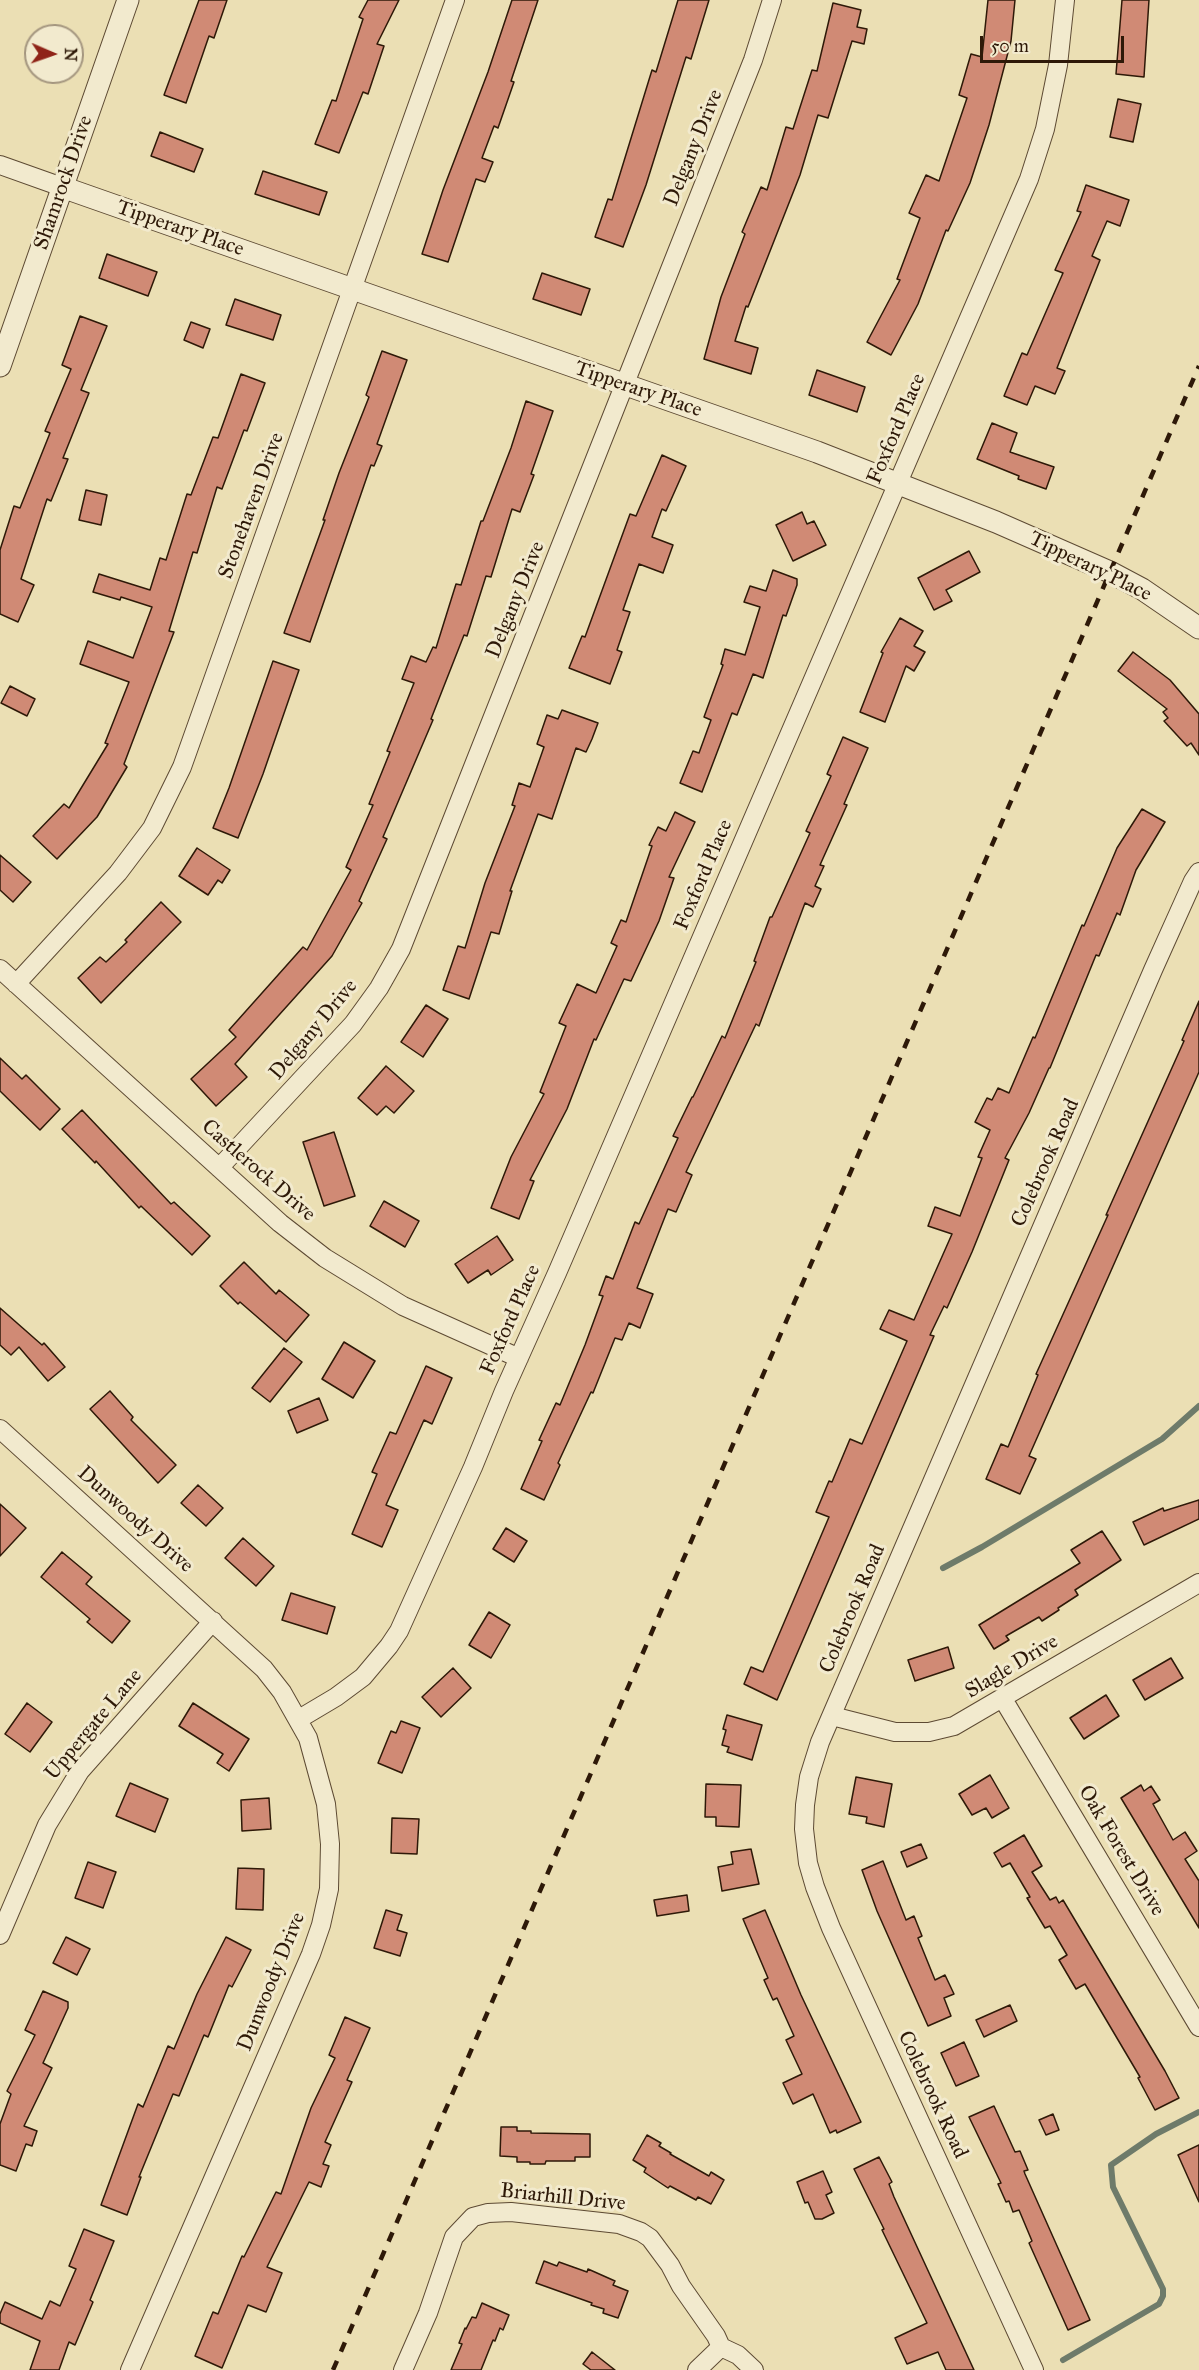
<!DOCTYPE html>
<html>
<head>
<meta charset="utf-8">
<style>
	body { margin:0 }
	#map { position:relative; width:1199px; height:2370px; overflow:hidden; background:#ebdfb4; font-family:"IM FELL Great Primer",serif }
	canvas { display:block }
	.north { position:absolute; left:24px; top:24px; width:60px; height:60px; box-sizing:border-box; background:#f2eace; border:2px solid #a4967f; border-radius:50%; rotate:92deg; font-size:16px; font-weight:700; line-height:24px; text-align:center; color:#2e1908 }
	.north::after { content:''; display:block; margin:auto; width:21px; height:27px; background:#8f2418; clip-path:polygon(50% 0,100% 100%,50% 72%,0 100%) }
	.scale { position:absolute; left:980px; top:36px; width:144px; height:27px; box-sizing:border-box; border:3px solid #2e1908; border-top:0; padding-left:8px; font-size:18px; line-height:21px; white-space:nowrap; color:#2e1908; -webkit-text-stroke:4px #f2eace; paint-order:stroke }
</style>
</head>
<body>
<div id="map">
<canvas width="1199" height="2370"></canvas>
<div class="north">N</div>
<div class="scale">50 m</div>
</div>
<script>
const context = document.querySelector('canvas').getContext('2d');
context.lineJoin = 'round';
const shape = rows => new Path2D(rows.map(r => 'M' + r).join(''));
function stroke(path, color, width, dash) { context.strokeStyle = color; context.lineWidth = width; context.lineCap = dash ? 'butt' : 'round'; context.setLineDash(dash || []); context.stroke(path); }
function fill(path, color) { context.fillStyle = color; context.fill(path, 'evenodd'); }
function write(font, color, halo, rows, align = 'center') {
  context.font = font + ' "IM FELL Great Primer",serif'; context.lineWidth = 6; context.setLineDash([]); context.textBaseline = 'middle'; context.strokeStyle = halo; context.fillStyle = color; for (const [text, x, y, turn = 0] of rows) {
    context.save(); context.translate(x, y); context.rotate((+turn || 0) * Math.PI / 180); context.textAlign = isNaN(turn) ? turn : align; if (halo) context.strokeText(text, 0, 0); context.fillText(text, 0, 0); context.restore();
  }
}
stroke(shape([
	[943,1568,982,1547,1162,1439,1199,1406],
	[1063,2360,1159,2304,1163,2296,1163,2289,1113,2187,1111,2165,1156,2134,1199,2112]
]), '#6e7b6a', 6);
const building = shape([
	[199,0,227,0,214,38,209,36,186,103,164,95,199,0],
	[368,0,399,0,377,44,384,46,368,94,363,92,339,153,315,144,332,100,336,101,363,19,359,17,368,0],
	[512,0,538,0,511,81,514,82,498,128,494,126,482,158,493,162,485,182,476,179,448,262,422,254,443,190,488,72,512,0],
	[678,0,709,0,691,59,686,57,646,185,623,247,595,237,608,199,612,200,652,70,656,72,678,0],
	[988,0,1015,0,1011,41,989,125,970,183,948,231,946,230,918,304,891,355,867,342,900,280,897,279,920,218,909,213,926,175,939,181,967,98,959,95,971,54,982,57,988,0],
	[1122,0,1149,0,1144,77,1116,74,1122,0],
	[833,3,861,10,857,27,867,29,864,44,852,41,828,118,818,115,800,175,748,307,746,306,735,341,758,348,751,374,704,359,721,297,745,234,742,232,761,187,767,190,786,127,793,129,812,70,817,71,833,3],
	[1118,99,1141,104,1133,142,1110,137,1118,99],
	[160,132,203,149,194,172,151,156,160,132],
	[263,171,327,192,319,215,255,194,263,171],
	[1086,185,1129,200,1120,226,1107,221,1092,256,1100,260,1057,368,1065,371,1055,394,1035,386,1027,405,1004,396,1022,353,1027,355,1063,273,1055,270,1081,212,1077,211,1086,185],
	[107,254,157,272,148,296,99,278,107,254],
	[542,273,590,289,581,315,533,299,542,273],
	[235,299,281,315,273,340,226,325,235,299],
	[80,316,107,326,81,390,89,393,63,458,68,459,51,501,47,499,21,579,34,585,18,622,0,614,0,550,14,506,20,508,50,433,45,431,71,369,62,365,80,316],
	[191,322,210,329,203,348,184,340,191,322],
	[382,351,407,360,377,444,382,446,374,466,371,465,310,642,284,633,325,520,323,520,339,473,369,397,366,395,382,351],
	[817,370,865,387,857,412,809,395,817,370],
	[241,374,265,383,247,431,244,430,222,489,217,487,197,553,193,552,169,631,174,632,124,764,127,767,97,817,57,859,33,836,64,804,69,808,108,744,105,743,129,682,80,664,88,641,133,658,152,607,121,597,120,600,93,592,99,574,150,590,160,558,166,560,187,494,191,495,213,437,218,438,241,374],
	[526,401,553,411,531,474,534,475,520,512,512,509,491,577,486,576,467,636,464,635,431,719,433,720,383,837,387,839,359,901,362,903,332,956,235,1064,247,1077,216,1106,191,1079,236,1037,229,1030,303,947,307,950,351,870,346,867,373,805,369,804,390,752,387,751,414,683,402,679,411,656,426,662,433,647,436,648,456,584,461,585,481,521,483,521,511,448,526,401],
	[992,423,1017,433,1010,452,1054,467,1046,489,1018,479,1019,476,977,459,992,423],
	[662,455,686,466,666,511,662,509,652,537,673,545,663,573,639,564,623,610,630,612,617,650,622,652,610,684,569,668,582,636,585,637,630,514,636,516,662,455],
	[86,490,107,495,101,525,79,520,86,490],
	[802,512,807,524,814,521,826,545,793,561,776,525,802,512],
	[969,551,980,572,946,590,952,601,934,610,918,578,969,551],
	[773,570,797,579,797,585,786,616,783,615,763,678,753,674,737,715,732,713,702,792,680,783,693,751,699,753,711,720,704,717,723,665,721,664,725,649,745,655,760,607,744,602,750,586,766,591,773,570],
	[900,618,923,631,914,646,925,652,914,671,906,666,885,722,860,712,883,653,881,652,900,618],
	[1133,652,1170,680,1199,714,1199,755,1191,743,1187,746,1164,721,1168,718,1163,712,1167,709,1118,671,1133,652],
	[273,661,299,670,263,774,238,838,213,828,229,788,273,661],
	[10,686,35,699,27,716,1,703,10,686],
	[562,710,598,723,592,739,586,752,576,748,552,819,538,814,510,891,512,891,499,934,491,932,469,999,443,990,458,946,465,948,485,883,515,806,512,805,519,783,530,787,544,747,537,744,547,715,558,719,562,710],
	[843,737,868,748,844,804,847,805,820,865,824,866,815,886,821,889,813,907,805,903,759,1026,756,1024,686,1172,692,1175,676,1212,668,1209,637,1288,653,1294,640,1328,629,1323,622,1340,615,1338,593,1393,591,1392,558,1463,560,1465,544,1500,521,1489,542,1441,539,1440,556,1403,560,1405,585,1345,603,1296,599,1295,606,1276,613,1279,635,1222,639,1224,678,1138,673,1136,692,1097,693,1097,722,1036,725,1038,756,962,754,961,770,917,772,917,810,833,806,831,831,776,827,774,843,737],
	[1142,809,1165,822,1136,870,1120,915,1117,913,1099,956,1096,955,1050,1068,1049,1068,1029,1113,1005,1158,1009,1160,972,1252,947,1308,944,1306,930,1335,934,1336,777,1700,744,1684,751,1667,763,1672,829,1517,816,1512,829,1481,832,1482,850,1439,862,1444,907,1341,880,1329,889,1310,914,1320,952,1234,928,1226,935,1207,960,1216,982,1158,978,1157,990,1130,975,1122,987,1098,992,1100,998,1088,1009,1093,1033,1037,1035,1038,1082,925,1084,926,1117,848,1142,809],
	[675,812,695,822,669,877,674,878,659,921,631,981,624,979,596,1040,594,1039,567,1109,530,1180,534,1181,519,1219,491,1208,511,1157,544,1094,540,1092,566,1026,559,1023,577,984,596,993,617,946,611,943,621,920,626,922,652,846,649,845,658,827,666,831,675,812],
	[197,848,230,870,222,883,218,880,208,895,179,876,197,848],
	[0,855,31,882,13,902,0,890,0,855],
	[161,902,181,922,101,1003,78,978,100,957,106,962,127,942,125,940,161,902],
	[1199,1001,1199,1072,1029,1456,1036,1459,1020,1494,986,1479,1001,1444,1008,1447,1038,1375,1036,1374,1108,1215,1106,1215,1184,1041,1182,1040,1199,1001],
	[426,1005,448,1019,423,1057,401,1042,426,1005],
	[0,1058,22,1079,26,1075,60,1109,40,1130,0,1091,0,1058],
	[386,1066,414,1091,394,1113,386,1106,377,1115,358,1098,386,1066],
	[82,1110,171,1204,174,1202,210,1236,192,1255,141,1206,139,1208,96,1161,95,1163,62,1129,82,1110],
	[334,1132,355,1196,324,1206,303,1142,334,1132],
	[384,1201,419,1221,405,1247,370,1226,384,1201],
	[497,1236,513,1260,491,1275,488,1270,468,1283,455,1264,497,1236],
	[244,1262,276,1294,279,1290,309,1315,286,1342,240,1302,238,1304,220,1286,244,1262],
	[0,1308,42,1345,44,1343,65,1367,48,1381,19,1347,11,1355,0,1345,0,1308],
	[344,1342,375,1361,353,1398,322,1379,344,1342],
	[284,1348,302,1362,270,1402,252,1388,284,1348],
	[426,1366,452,1378,432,1424,424,1420,386,1505,398,1510,382,1547,352,1534,377,1474,372,1472,390,1432,396,1434,426,1366],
	[110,1391,133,1417,131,1420,176,1465,158,1483,90,1409,110,1391],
	[319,1398,328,1420,297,1433,288,1411,319,1398],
	[198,1485,223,1508,206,1526,181,1503,198,1485],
	[1199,1500,1199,1519,1144,1545,1133,1522,1163,1508,1164,1511,1199,1500],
	[0,1504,26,1528,0,1556,0,1504],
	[506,1528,527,1541,514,1562,493,1549,506,1528],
	[1102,1531,1121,1560,1075,1590,1078,1595,1058,1608,1059,1610,1042,1621,1039,1617,1006,1636,1009,1640,994,1649,979,1625,1080,1563,1071,1550,1102,1531],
	[243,1538,274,1566,256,1586,225,1558,243,1538],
	[62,1552,92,1577,86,1584,130,1621,112,1643,87,1622,90,1619,41,1577,62,1552],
	[291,1593,335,1607,327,1634,282,1620,291,1593],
	[489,1612,510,1625,491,1658,469,1645,489,1612],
	[948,1647,954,1668,915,1681,908,1660,948,1647],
	[1171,1658,1183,1678,1145,1700,1133,1680,1171,1658],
	[453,1668,471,1688,441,1717,422,1697,453,1668],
	[1106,1695,1119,1716,1084,1739,1070,1718,1106,1695],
	[27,1703,52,1722,30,1752,5,1734,27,1703],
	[193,1703,249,1739,229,1771,217,1763,223,1754,179,1726,193,1703],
	[727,1715,762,1725,752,1760,727,1752,729,1747,722,1745,726,1730,723,1729,727,1715],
	[401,1721,420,1728,402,1773,378,1763,391,1731,396,1733,401,1721],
	[990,1775,1009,1808,992,1818,986,1808,972,1815,959,1794,990,1775],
	[856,1777,892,1784,884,1827,866,1823,867,1817,849,1814,856,1777],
	[130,1783,168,1799,155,1832,116,1816,130,1783],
	[706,1784,741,1785,739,1827,716,1826,716,1817,705,1817,706,1784],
	[1141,1785,1144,1791,1151,1786,1160,1800,1153,1804,1173,1840,1185,1832,1197,1851,1185,1859,1199,1881,1199,1928,1121,1798,1141,1785],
	[269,1798,271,1829,242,1831,241,1800,269,1798],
	[392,1818,419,1819,417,1854,391,1853,392,1818],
	[1024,1835,1042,1866,1032,1872,1050,1900,1056,1897,1059,1903,1063,1900,1165,2071,1179,2098,1155,2110,1138,2078,1140,2077,1085,1984,1076,1989,1059,1960,1067,1955,1050,1926,1045,1928,1027,1898,1030,1897,1010,1863,1002,1867,994,1853,1024,1835],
	[921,1844,927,1858,907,1867,901,1852,921,1844],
	[751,1849,759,1884,722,1891,718,1867,733,1864,731,1852,751,1849],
	[883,1861,906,1920,914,1916,922,1936,918,1938,935,1980,945,1975,954,1994,944,1998,951,2016,928,2026,877,1911,862,1870,883,1861],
	[88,1862,116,1872,103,1908,75,1898,88,1862],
	[238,1868,264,1869,263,1910,236,1909,238,1868],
	[687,1895,689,1911,657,1916,654,1900,687,1895],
	[386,1910,402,1915,397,1930,407,1933,400,1956,374,1948,386,1910],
	[765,1910,801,1995,861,2122,837,2133,836,2130,830,2133,813,2094,793,2104,783,2083,802,2074,786,2040,794,2036,777,1998,773,2000,764,1980,768,1978,743,1919,765,1910],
	[66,1937,90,1949,77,1975,53,1963,66,1937],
	[226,1937,251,1950,232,1987,229,1985,208,2037,204,2035,179,2096,173,2094,139,2177,141,2177,127,2215,101,2205,138,2104,143,2107,168,2046,174,2049,197,1994,226,1937],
	[43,1991,68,2002,68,2008,43,2063,52,2068,24,2126,37,2131,32,2146,26,2144,16,2171,0,2165,0,2124,11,2094,7,2091,35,2035,25,2030,43,1991],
	[1010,2005,1017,2021,984,2037,976,2020,1010,2005],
	[345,2017,370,2028,347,2080,352,2082,325,2142,331,2145,323,2164,329,2166,321,2187,309,2182,267,2267,282,2273,266,2312,248,2305,222,2368,195,2356,213,2312,218,2314,242,2256,244,2257,276,2192,281,2194,311,2108,335,2058,329,2055,345,2017],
	[964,2042,979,2076,956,2086,941,2053,964,2042],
	[994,2106,1015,2152,1020,2151,1028,2170,1024,2171,1025,2174,1090,2320,1068,2330,1029,2243,1032,2241,1019,2210,1013,2212,1009,2201,1006,2202,998,2184,1001,2183,969,2117,994,2106],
	[1053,2114,1059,2130,1046,2135,1039,2120,1053,2114],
	[501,2127,517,2127,517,2131,531,2131,531,2133,590,2134,590,2157,575,2157,575,2161,546,2161,545,2164,530,2164,530,2162,517,2162,517,2157,500,2156,501,2127],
	[647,2135,661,2143,659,2146,671,2153,670,2154,709,2176,711,2172,724,2180,711,2204,698,2197,696,2200,670,2186,668,2188,644,2172,646,2168,633,2160,647,2135],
	[1199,2145,1199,2202,1178,2155,1199,2145],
	[879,2157,892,2182,889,2184,894,2197,974,2370,946,2370,938,2352,907,2364,895,2338,927,2323,882,2230,884,2229,854,2169,879,2157],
	[823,2171,832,2192,826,2195,834,2213,822,2219,815,2219,808,2202,805,2203,797,2182,823,2171],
	[84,2229,114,2241,90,2300,93,2302,75,2345,69,2342,59,2370,30,2370,40,2341,0,2323,0,2314,5,2302,42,2319,50,2301,60,2306,76,2269,69,2266,84,2229],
	[544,2261,557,2266,559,2262,587,2272,588,2269,615,2281,613,2285,628,2291,618,2318,603,2313,604,2309,591,2305,592,2303,536,2283,544,2261],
	[482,2303,509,2315,503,2330,500,2328,495,2341,493,2340,481,2370,451,2370,462,2344,459,2343,465,2328,466,2329,472,2317,476,2318,482,2303],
	[592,2352,615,2370,591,2370,583,2364,592,2352]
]);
fill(building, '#d08a75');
stroke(building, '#2e1908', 1.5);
const minor = shape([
	[0,165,62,187],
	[0,969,280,1223,325,1258,403,1306,519,1358],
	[16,984,118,873,152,828,182,767,455,0],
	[219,1168,353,1024,379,988,401,949,753,60,772,0],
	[0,1429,264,1669,282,1692,308,1738,326,1804,330,1844,329,1889,321,1925,311,1954,130,2370],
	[1003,1699,1199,2027],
	[832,1716,895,1732,929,1732,954,1726,1199,1583],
	[299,1719,336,1697,363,1677,389,1646,399,1631,473,1467,504,1391,557,1273,1029,179,1045,129,1058,65,1065,0],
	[0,1935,47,1825,80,1771,213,1621],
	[403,2370,428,2313,454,2237,473,2217,488,2213,511,2212,619,2224,641,2232,650,2238,670,2265,681,2286,716,2336,721,2347,738,2355,754,2370],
	[697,2370,721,2347],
	[1034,2370,831,1928,815,1887,808,1863,804,1829,805,1805,809,1777,820,1742,1153,970,1193,881,1199,872]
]);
const tertiary = shape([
	[62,187,817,452,996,522,1110,572,1142,589,1199,628],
	[0,366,128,0]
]);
stroke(minor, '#5d4a33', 20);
stroke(tertiary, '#5d4a33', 23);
stroke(minor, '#f2eace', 18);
stroke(tertiary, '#f2eace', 21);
stroke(shape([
	[333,2370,1199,366]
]), '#2e1908', 4.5, [10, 10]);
write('21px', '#2e1908', '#f2eace', [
	["Delgany Drive",694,148,-68],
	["Shamrock Drive",64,183,-71],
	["Tipperary Place",180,229,19],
	["Tipperary Place",638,390,19],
	["Foxford Place",897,429,-67],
	["Stonehaven Drive",252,506,-70],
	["Tipperary Place",1090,567,26],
	["Delgany Drive",516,600,-68],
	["Foxford Place",704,875,-67],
	["Delgany Drive",314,1030,-50],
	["Colebrook Road",1046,1163,-66],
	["Castlerock Drive",258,1171,41],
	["Foxford Place",511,1320,-66],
	["Dunwoody Drive",135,1520,42],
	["Colebrook Road",853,1609,-67],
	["Slagle Drive",1012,1667,-31],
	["Uppergate Lane",94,1725,-50],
	["Oak Forest Drive",1121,1851,59],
	["Dunwoody Drive",272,1982,-68],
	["Colebrook Road",932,2095,65],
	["Briarhill Drive",563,2198,6]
]);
</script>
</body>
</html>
